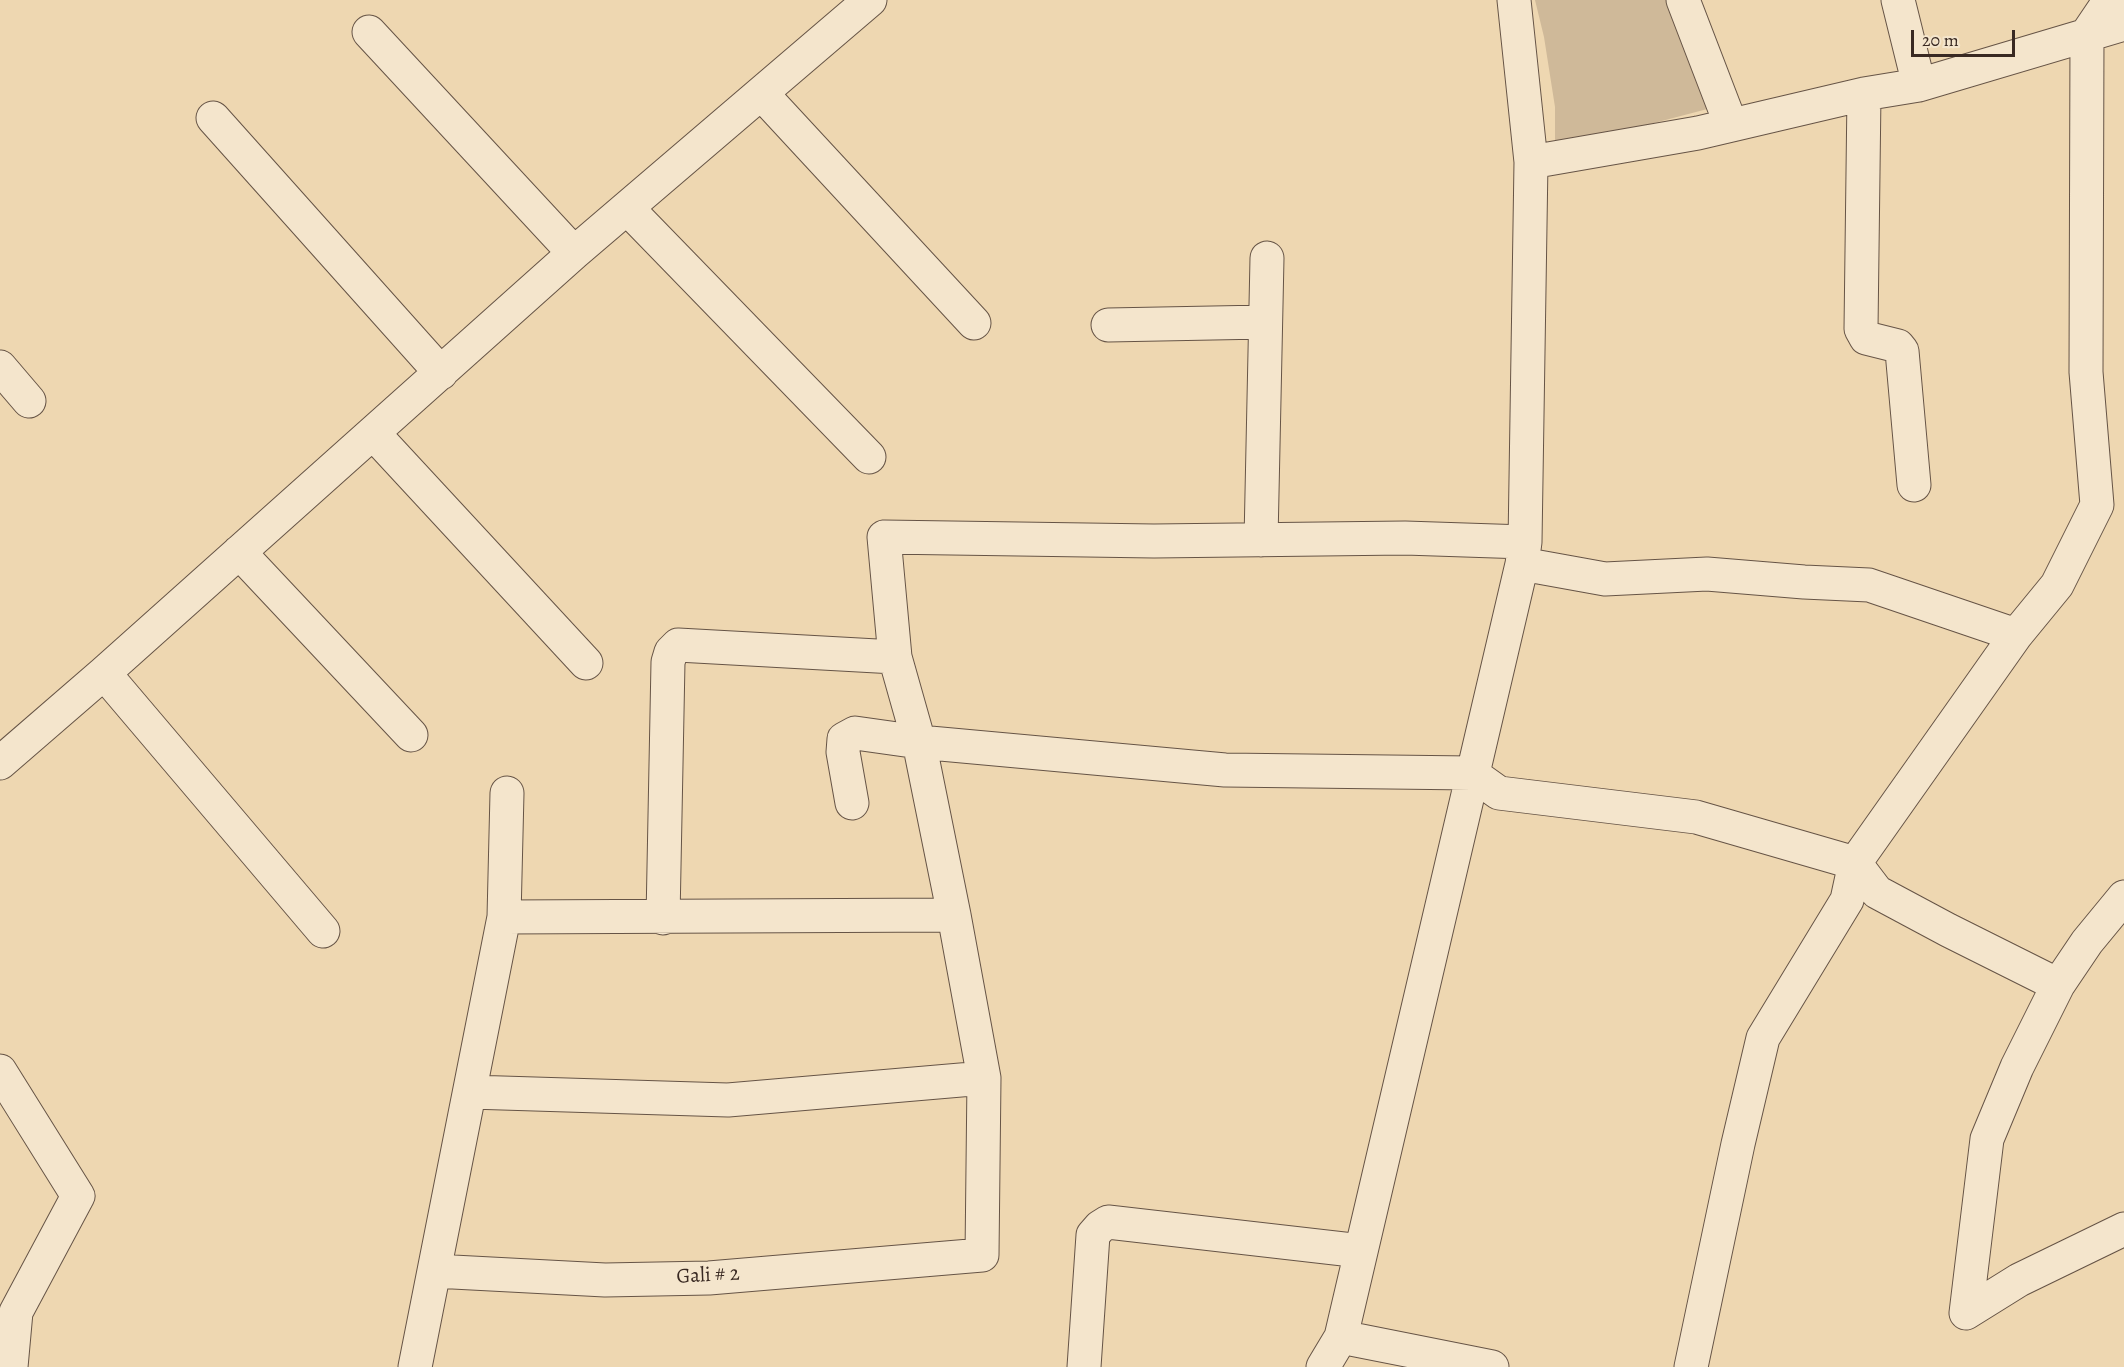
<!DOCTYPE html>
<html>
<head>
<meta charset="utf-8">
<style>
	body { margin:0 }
	#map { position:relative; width:2124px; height:1367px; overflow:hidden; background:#eed7b1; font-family:Alegreya,serif }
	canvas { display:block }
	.scale { position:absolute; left:1911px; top:30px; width:104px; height:27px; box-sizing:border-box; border:3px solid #392922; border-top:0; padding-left:8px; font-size:18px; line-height:21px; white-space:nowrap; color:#392922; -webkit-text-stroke:4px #f4e5cc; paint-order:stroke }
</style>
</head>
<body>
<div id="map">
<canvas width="2124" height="1367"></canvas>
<div class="scale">20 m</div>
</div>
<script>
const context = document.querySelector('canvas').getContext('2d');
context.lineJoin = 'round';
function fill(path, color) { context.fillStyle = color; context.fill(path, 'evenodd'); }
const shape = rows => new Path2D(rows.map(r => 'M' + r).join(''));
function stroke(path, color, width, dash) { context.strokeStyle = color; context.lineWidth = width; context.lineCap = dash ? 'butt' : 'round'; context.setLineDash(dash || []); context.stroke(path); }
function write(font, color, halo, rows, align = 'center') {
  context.font = font + ' Alegreya,serif'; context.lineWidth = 4.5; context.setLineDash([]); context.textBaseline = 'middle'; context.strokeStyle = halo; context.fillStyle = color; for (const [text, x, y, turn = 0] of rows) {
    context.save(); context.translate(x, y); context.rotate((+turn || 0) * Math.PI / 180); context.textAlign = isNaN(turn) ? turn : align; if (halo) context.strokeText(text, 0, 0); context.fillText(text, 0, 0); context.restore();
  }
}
fill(shape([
	[1535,0,1674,0,1715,107,1555,149,1555,107,1544,37]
]), '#cfb999');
const minor = shape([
	[1683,0,1731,125],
	[1898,0,1919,85],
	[369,32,574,253],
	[762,94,974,323],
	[1864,94,1861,329,1866,338,1898,346,1902,351,1914,485],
	[213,118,441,373],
	[1531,162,1698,133,1864,94,1919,85,2124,24],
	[628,209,869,457],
	[1108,325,1265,322],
	[0,367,29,401],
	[373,433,586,663],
	[1261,540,1267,258],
	[239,552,411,735],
	[1522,564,1605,579,1707,574,1804,582,1869,585,2016,635],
	[104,673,323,931],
	[0,763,104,673,574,253,870,0],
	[852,803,843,752,844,739,855,733,919,742,1225,770,1471,773,1499,793,1696,817,1855,863,1877,892,1948,930,2058,985],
	[504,917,954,915],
	[663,918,668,662,671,652,678,645,895,657],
	[0,1071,78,1196,16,1312,11,1367],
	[470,1092,728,1100,984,1078],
	[434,1271,605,1280,709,1278,982,1255,984,1078,954,915,919,742,895,657,884,537,1154,541,1405,538,1525,542],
	[1966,1313,1987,1139,2017,1067,2058,985,2087,942,2124,897],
	[1966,1313,2019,1280,2124,1229],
	[1341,1337,1492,1367],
	[415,1367,504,917,507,793],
	[1084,1367,1093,1235,1100,1227,1108,1222,1361,1251],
	[1323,1367,1341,1337,1522,564,1525,542,1531,162,1514,0],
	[1691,1367,1738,1144,1763,1038,1847,900,1855,863,2016,635,2057,585,2097,505,2086,372,2087,34,2110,0]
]);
stroke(minor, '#665446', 35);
stroke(minor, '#f4e5cc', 33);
write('21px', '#392922', '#f4e5cc', [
	["Gali # 2",708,1276,-3]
]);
</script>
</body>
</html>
